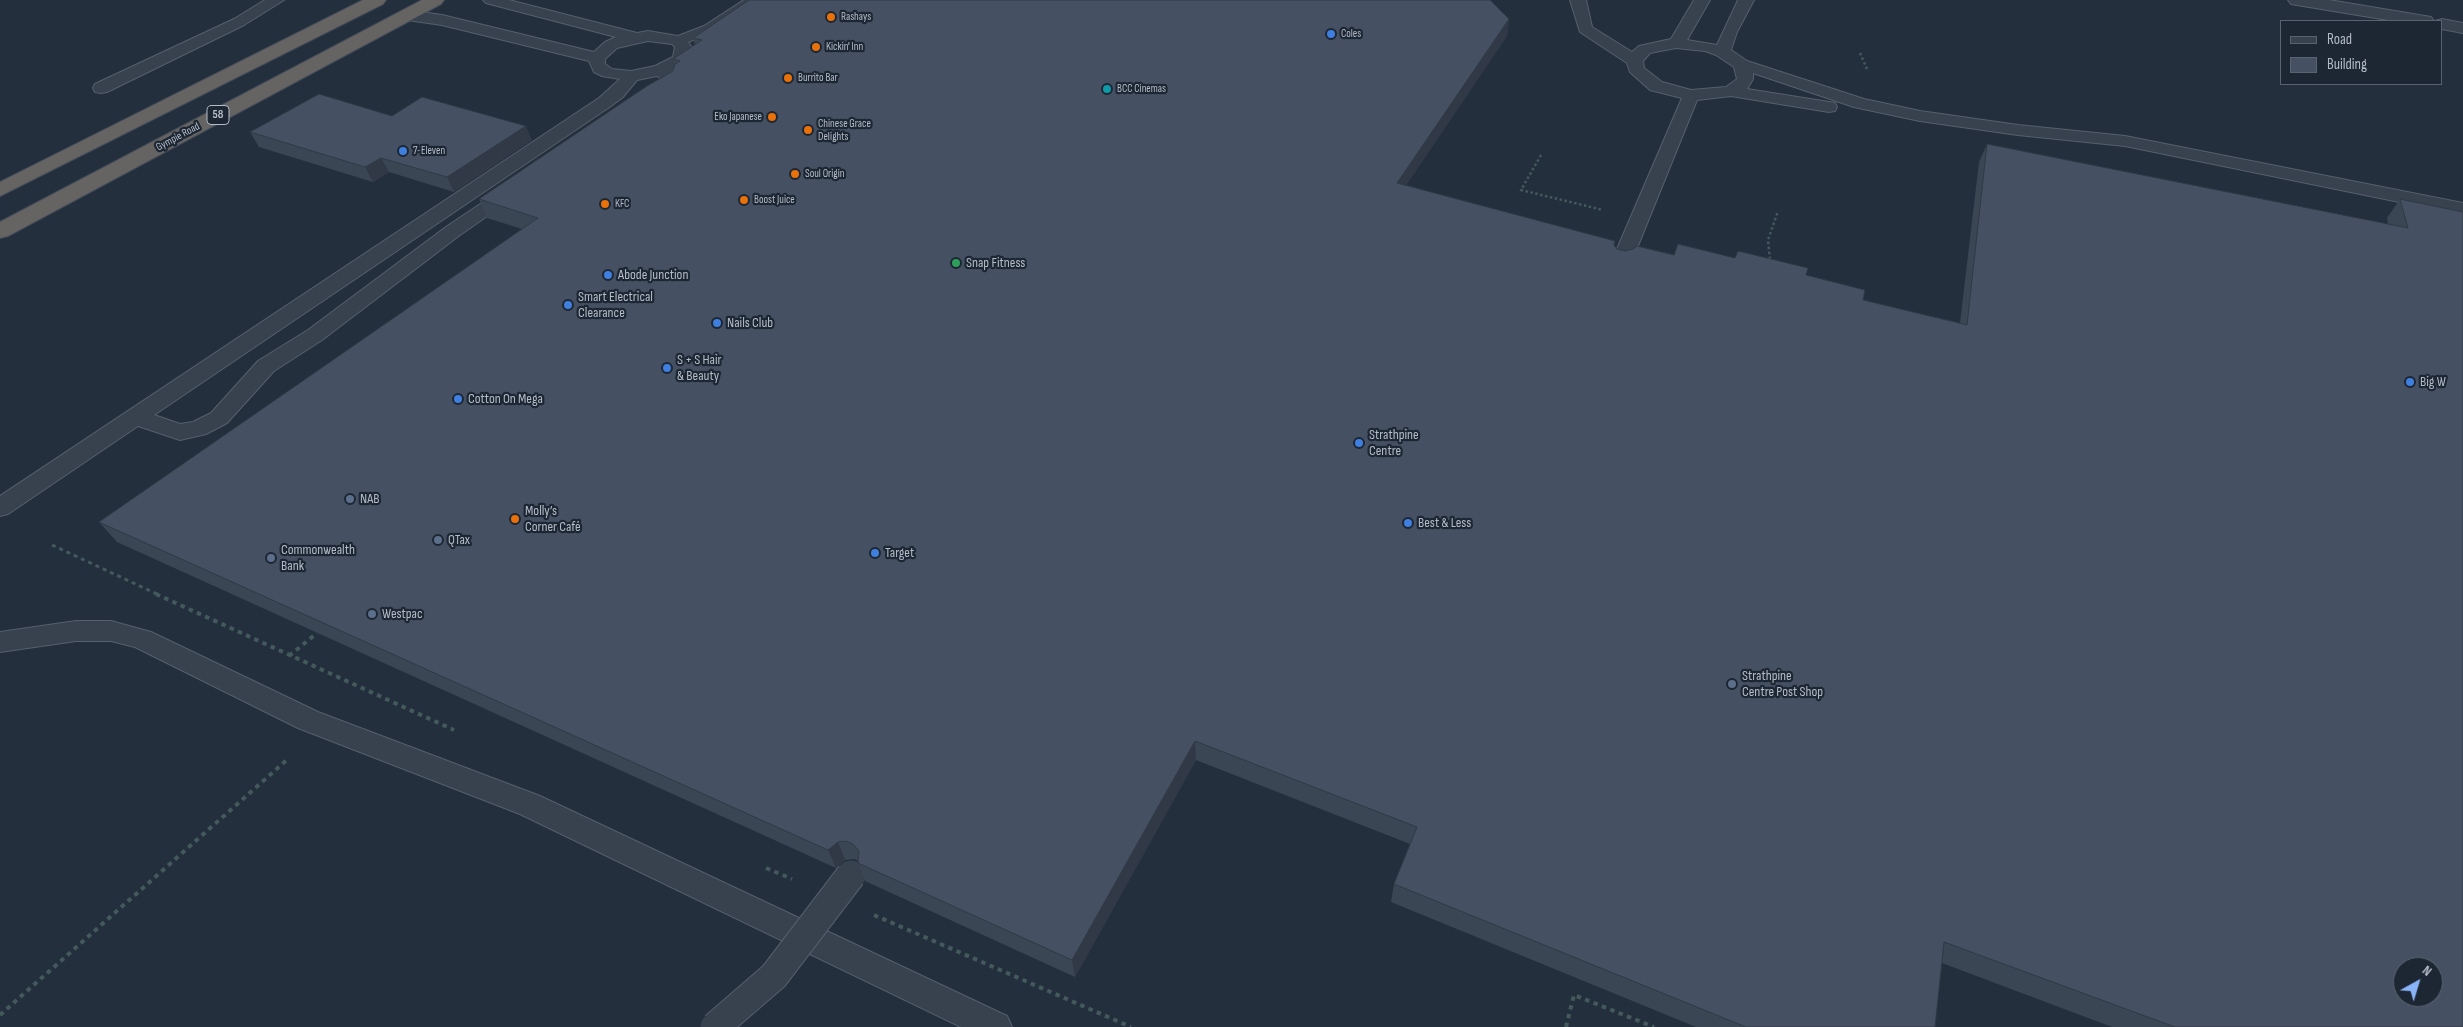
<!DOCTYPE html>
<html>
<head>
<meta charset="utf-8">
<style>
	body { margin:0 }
	#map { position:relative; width:2463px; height:1027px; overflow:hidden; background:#242f3e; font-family:"Sofia Sans Condensed",sans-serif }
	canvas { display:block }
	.legend { position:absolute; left:2280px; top:20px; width:162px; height:65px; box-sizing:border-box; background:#1d2633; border:1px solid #59626f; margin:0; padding:6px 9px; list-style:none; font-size:15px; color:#b4bcc9 }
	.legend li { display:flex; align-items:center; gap:10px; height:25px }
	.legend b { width:25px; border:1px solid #59626f }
	.north { position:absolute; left:2393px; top:957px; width:50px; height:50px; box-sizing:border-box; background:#1d2633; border:1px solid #59626f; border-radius:50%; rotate:39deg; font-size:14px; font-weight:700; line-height:20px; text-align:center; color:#b4bcc9 }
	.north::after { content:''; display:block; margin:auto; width:18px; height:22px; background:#8ab4f8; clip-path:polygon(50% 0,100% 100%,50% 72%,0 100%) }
</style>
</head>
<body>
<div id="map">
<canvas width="2463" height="1027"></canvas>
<ul class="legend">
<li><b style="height:6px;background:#38414e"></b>Road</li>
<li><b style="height:14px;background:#455162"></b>Building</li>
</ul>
<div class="north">N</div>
</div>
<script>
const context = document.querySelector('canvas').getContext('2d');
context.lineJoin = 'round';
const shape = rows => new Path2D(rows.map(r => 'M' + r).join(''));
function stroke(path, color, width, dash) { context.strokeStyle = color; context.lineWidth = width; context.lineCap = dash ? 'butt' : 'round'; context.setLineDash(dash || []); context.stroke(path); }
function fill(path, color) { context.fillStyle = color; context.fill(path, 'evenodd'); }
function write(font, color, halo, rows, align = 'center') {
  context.font = font + ' "Sofia Sans Condensed",sans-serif'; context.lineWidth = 4.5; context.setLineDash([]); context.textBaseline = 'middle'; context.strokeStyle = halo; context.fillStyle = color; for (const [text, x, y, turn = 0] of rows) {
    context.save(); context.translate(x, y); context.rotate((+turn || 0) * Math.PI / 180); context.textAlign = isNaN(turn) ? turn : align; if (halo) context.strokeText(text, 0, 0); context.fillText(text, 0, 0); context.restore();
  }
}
const service = shape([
	[265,0,284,0,244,25,107,92,101,93,95,92,93,88,95,84,234,19,265,0],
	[483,0,509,0,637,33,648,31,678,36,704,26,744,0,762,0,714,32,688,42,691,46,688,59,671,71,677,77,680,85,678,88,654,100,648,99,646,95,663,83,662,79,657,76,637,80,623,97,611,106,154,415,180,424,193,422,211,413,258,361,308,330,446,227,504,188,516,188,519,192,516,196,460,235,322,340,274,371,227,423,206,434,180,440,138,426,8,514,0,516,0,496,599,98,620,79,602,76,594,72,589,61,442,25,407,20,399,15,407,10,442,15,594,52,605,42,616,37,486,3,483,0],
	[648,41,672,44,675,47,673,57,655,66,631,71,612,69,605,64,605,59,617,48,648,41],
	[1570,0,1586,0,1592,27,1632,52,1639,46,1671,39,1694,0,1710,0,1687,40,1717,45,1738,0,1754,0,1737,32,1731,50,1747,61,1864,99,1920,111,2018,125,2125,136,2463,203,2463,215,2125,146,2018,135,1920,121,1854,107,1753,73,1753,79,1747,89,1829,102,1835,103,1837,107,1835,111,1829,112,1731,96,1697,100,1631,263,1628,267,1621,269,1614,267,1611,263,1682,98,1650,90,1630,72,1627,63,1580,32,1570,0],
	[1676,48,1705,51,1716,55,1734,67,1737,79,1726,87,1691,90,1662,82,1644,68,1643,61,1650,53,1676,48],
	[76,621,111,621,151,632,318,712,540,796,1007,1016,1012,1027,961,1027,520,814,298,728,135,647,111,641,76,641,0,652,0,632,76,621]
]);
const minor = shape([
	[2288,0,2329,0,2431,17,2434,21,2394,21,2297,5,2291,4,2288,0],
	[2442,19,2463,23,2463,33,2442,29,2442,21,2435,21,2442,19]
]);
const trunk = shape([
	[363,0,386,0,383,4,0,196,0,182,363,0],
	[422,0,444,0,441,4,8,236,0,238,0,222,422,0]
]);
stroke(service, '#565f6c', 2);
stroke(minor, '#565f6c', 2);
stroke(trunk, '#434c59', 2);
stroke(shape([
	[1860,53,1867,69],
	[1541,155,1521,190,1603,210],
	[1770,259,1768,240,1778,211]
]), '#44595c', 2.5, [2.5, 2.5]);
stroke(shape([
	[52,545,159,595]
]), '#44595c', 3, [4, 4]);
stroke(shape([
	[156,594,454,730],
	[289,656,317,633],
	[766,868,792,879],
	[874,915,1131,1027],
	[0,1015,289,758],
	[1566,1027,1574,995,1654,1027]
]), '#44595c', 4, [4.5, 4.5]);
fill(service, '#38414e');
fill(minor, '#38414e');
fill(trunk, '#656462');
const serviceBridge = shape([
	[715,1027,774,976,851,875]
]);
stroke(serviceBridge, '#565f6c', 31, []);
stroke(serviceBridge, '#38414e', 29);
fill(shape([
	[1509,19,1507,36,1406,185,1614,245,1617,249,1625,251,1674,255,1806,275,1863,300,1960,323,1979,162,1987,144,2388,224,2387,218,2400,199,2463,212,2463,1027,2112,1027,1942,963,1935,1027,1696,1027,1391,902,1394,884,1410,844,1196,760,1075,977,865,881,858,863,859,861,854,859,845,860,836,868,117,542,99,522,522,229,487,218,479,199,673,71,675,65,673,59,695,45,693,38],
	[392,116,532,140,454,192,389,172,373,182,259,147,250,132]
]), '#3b4654');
fill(shape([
	[1509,19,1507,36,1395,202,1397,183],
	[526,126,532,140,454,192,447,177],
	[381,158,389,172,373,182,365,167],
	[1195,741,1196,760,1075,977,1072,960],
	[838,842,845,860,836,868,828,850]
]), '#303945');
const building = shape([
	[749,0,1490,0,1509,19,1397,183,1615,241,1614,245,1617,249,1625,251,1633,249,1637,246,1674,255,1678,244,1735,258,1738,251,1808,268,1806,275,1865,290,1863,300,1967,325,1987,144,2408,228,2400,199,2463,212,2463,1027,2175,1027,1944,942,1935,1027,1746,1027,1394,884,1417,827,1195,741,1072,960,858,863,859,851,853,844,846,841,838,842,828,850,99,522,538,218,479,199,647,86,673,71,675,64,680,61,673,59,702,40,693,38,749,0],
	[2403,967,2433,967,2433,997,2403,997,2403,967],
	[319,94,392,116,422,97,526,126,447,177,381,158,365,167,250,132,319,94]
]);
fill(building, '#455162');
stroke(building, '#303945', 1);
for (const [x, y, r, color] of [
	[831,17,5,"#e8710a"],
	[1331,34,5,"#3f7fe0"],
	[816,47,5,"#e8710a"],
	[788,78,5,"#e8710a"],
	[1107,89,5,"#0f9aa8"],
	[772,117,5,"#e8710a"],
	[808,130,5,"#e8710a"],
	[403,151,5,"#3f7fe0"],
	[795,174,5,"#e8710a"],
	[744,200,5,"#e8710a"],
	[605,204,5,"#e8710a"],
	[956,263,5,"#2e9e5b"],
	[608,275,5,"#3f7fe0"],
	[568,305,5,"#3f7fe0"],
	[717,323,5,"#3f7fe0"],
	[667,368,5,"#3f7fe0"],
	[2410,382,5,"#3f7fe0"],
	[458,399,5,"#3f7fe0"],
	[1359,443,5,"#3f7fe0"],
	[350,499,5,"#5c6f8a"],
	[515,519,5,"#e8710a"],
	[1408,523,5,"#3f7fe0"],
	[438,540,5,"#5c6f8a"],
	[875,553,5,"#3f7fe0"],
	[271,558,5,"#5c6f8a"],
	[372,614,5,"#5c6f8a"],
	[1732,684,5,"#5c6f8a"]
]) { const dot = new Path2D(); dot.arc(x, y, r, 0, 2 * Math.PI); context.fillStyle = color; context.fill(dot); stroke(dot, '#1d2633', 2); }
write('11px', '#b4bcc9', '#1d2633', [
	["Rashays",841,17],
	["Coles",1341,34],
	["Kickin' Inn",826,47],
	["Burrito Bar",798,78],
	["BCC Cinemas",1117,89],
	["Eko Japanese",762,117,"right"],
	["Chinese Grace",818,124],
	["Delights",818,137],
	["7-Eleven",413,151],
	["Soul Origin",805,174],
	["Boost Juice",754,200],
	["KFC",615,204]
], 'left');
write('11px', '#b4bcc9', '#1d2633', [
	["Gympie Road",178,137,-28]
]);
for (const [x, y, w] of [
	[218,115,22]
]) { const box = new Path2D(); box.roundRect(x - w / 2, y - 9.5, w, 19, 4); context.fillStyle = '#1d2633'; context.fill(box); stroke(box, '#b4bcc9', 1); }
write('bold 12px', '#b4bcc9', null, [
	["58",218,115]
]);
write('14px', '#b4bcc9', '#1d2633', [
	["Snap Fitness",966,263],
	["Abode Junction",618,275],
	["Smart Electrical",578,297],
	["Clearance",578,313],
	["Nails Club",727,323],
	["S + S Hair",677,360],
	["& Beauty",677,376],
	["Big W",2420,382],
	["Cotton On Mega",468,399],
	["Strathpine",1369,435],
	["Centre",1369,451],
	["NAB",360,499],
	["Molly’s",525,511],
	["Corner Café",525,527],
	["Best & Less",1418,523],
	["QTax",448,540],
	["Commonwealth",281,550],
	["Bank",281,566],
	["Target",885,553],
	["Westpac",382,614],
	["Strathpine",1742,676],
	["Centre Post Shop",1742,692]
], 'left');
</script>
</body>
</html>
